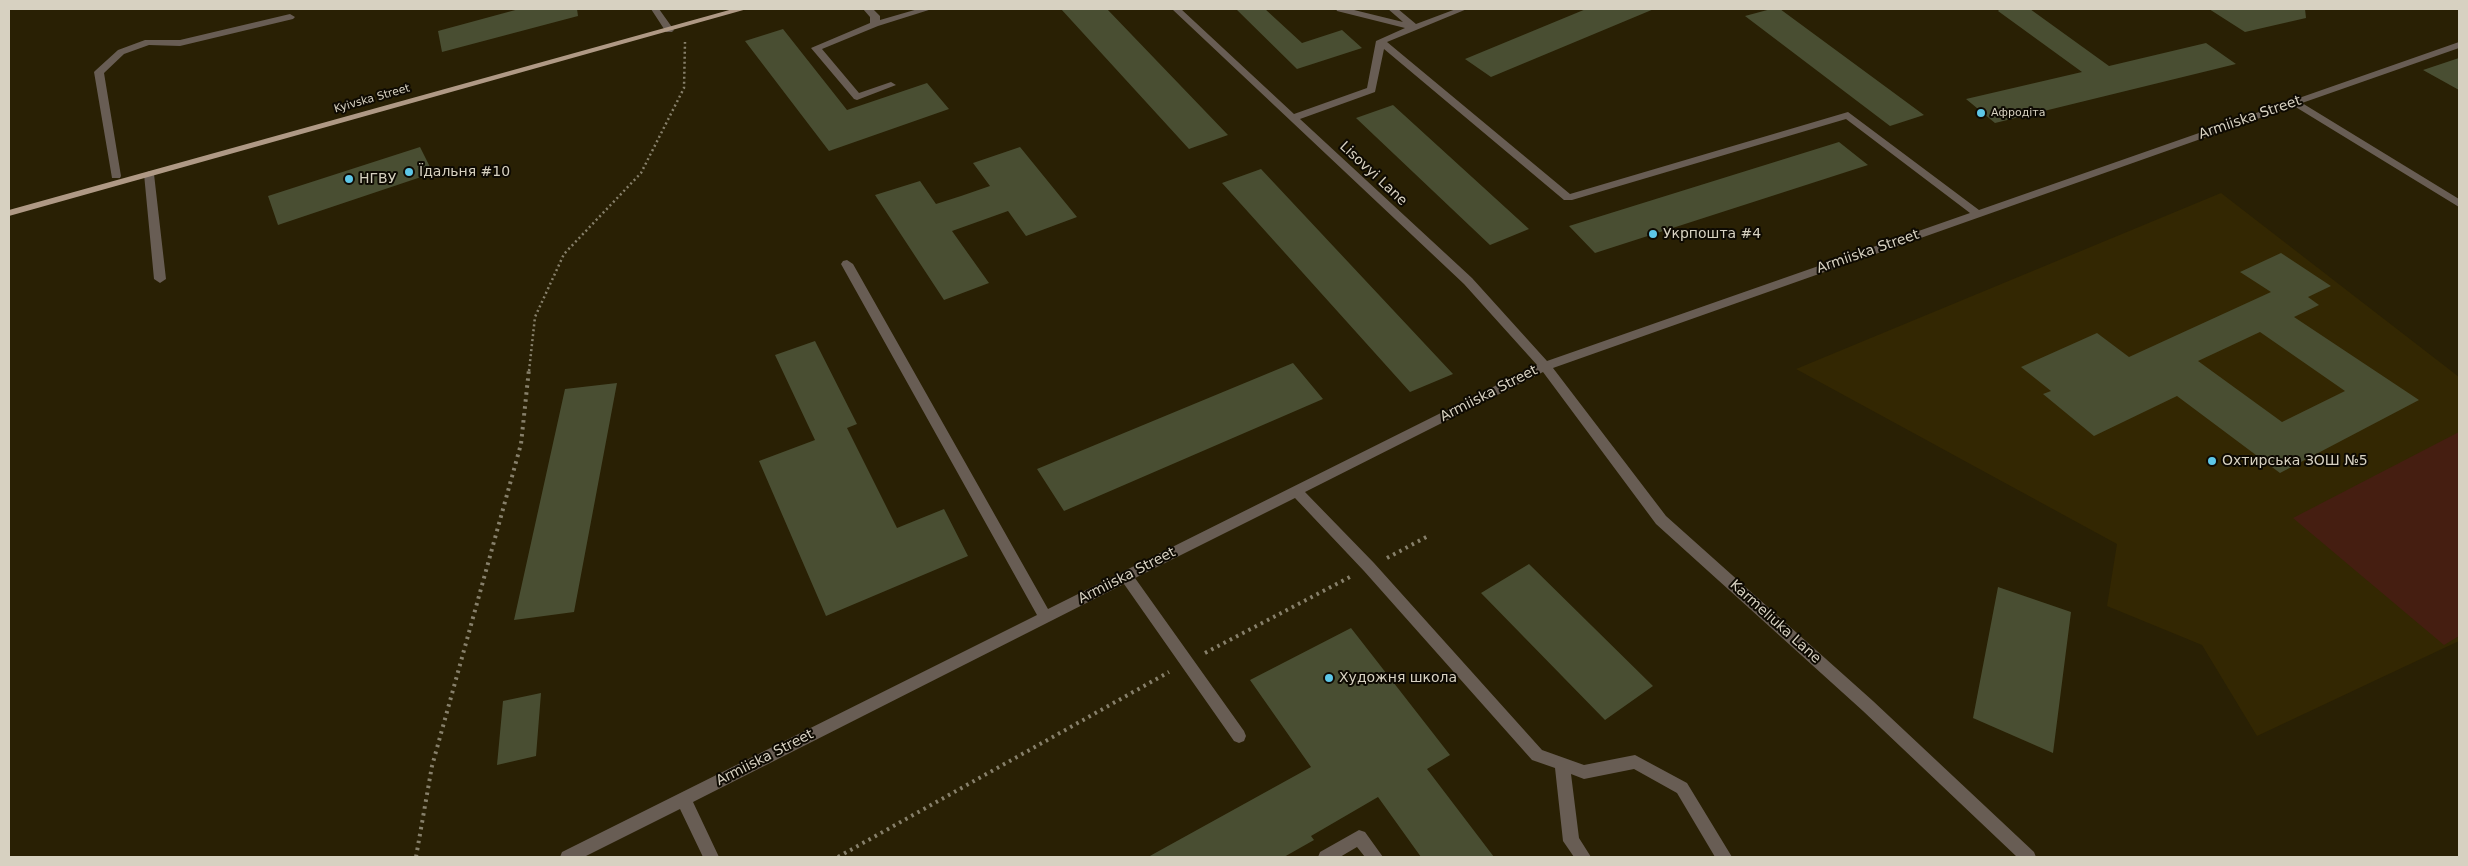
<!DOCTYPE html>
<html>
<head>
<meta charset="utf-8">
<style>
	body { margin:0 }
	#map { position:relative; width:2468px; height:866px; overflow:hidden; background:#292004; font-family:"DejaVu Sans",sans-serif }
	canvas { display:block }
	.frame { position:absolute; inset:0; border:10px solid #d7d1c1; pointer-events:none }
</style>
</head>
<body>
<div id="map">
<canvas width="2468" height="866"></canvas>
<div class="frame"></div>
</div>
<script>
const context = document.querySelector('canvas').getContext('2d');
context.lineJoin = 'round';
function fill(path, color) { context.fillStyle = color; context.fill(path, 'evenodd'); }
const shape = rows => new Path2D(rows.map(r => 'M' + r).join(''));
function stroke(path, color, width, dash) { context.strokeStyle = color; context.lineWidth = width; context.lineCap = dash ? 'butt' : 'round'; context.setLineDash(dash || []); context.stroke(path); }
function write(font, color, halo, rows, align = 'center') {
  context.font = font + ' "DejaVu Sans",sans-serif'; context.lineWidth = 4; context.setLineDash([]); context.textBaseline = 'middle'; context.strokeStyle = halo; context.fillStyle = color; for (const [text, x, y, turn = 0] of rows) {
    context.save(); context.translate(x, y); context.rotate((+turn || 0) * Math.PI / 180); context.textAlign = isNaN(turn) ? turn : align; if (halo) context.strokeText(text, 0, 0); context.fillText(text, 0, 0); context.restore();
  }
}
fill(shape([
	[2221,193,2459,377,2459,641,2257,736,2202,645,2107,606,2117,544,1796,369]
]), '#332702');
fill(shape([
	[2459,432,2459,636,2444,645,2293,518]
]), '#451e11');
fill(shape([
	[519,9,577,9,578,16,442,52,438,31],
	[1061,9,1107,9,1228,135,1189,149],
	[1236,9,1265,9,1302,43,1342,30,1362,48,1297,69],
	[1586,9,1654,9,1491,77,1465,59],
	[1771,9,1780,9,1924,115,1890,126,1745,16],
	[2000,9,2030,9,2109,66,2206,43,2236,64,1995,123,1966,99,2082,72,1998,11],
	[2209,9,2305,9,2306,18,2245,32],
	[783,29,847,110,927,83,949,109,829,151,745,41],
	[2459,58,2459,90,2423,70],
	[1393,105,1529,229,1490,245,1356,118],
	[1839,142,1868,165,1595,253,1569,226],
	[420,147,433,173,278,225,268,196],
	[1020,147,1077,217,1026,236,1008,211,952,231,989,283,944,300,875,195,920,181,936,204,961,196,990,186,973,163],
	[1261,169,1453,374,1410,392,1222,183],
	[2281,253,2331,286,2308,297,2319,305,2294,317,2419,400,2280,473,2177,396,2094,436,2043,394,2051,391,2021,367,2097,333,2129,357,2271,292,2240,272],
	[2260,332,2345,391,2282,422,2198,361],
	[815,341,857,424,847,428,897,528,944,509,968,556,826,616,759,461,815,440,775,355],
	[1293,363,1323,399,1064,511,1037,469],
	[617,383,574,612,514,620,565,389],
	[1529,564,1653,686,1605,720,1481,593],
	[1998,587,2071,612,2053,753,1973,718],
	[1351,628,1450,755,1427,769,1494,857,1421,857,1378,797,1311,836,1314,840,1284,857,1148,857,1311,767,1250,680],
	[541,693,536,756,497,765,503,701]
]), '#494e32');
stroke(shape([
	[529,371,535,317,564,254,641,173,684,88,685,42]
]), '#87806b', 2.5, [2, 3]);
stroke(shape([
	[1387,558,1430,535],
	[1205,653,1350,577],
	[416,857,432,766,521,444,529,369],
	[838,857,1169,672]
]), '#87806b', 4, [2.5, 4.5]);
fill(shape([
	[651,9,659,9,674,30,672,32,666,32,651,9],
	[863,9,873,9,880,16,880,20,918,9,932,9,878,26,822,49,859,93,891,82,896,85,857,100,854,99,811,48,870,23,870,17,863,9],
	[1172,9,1181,9,1294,114,1367,88,1376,41,1405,28,1337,11,1336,9,1350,9,1403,22,1388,9,1398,9,1416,24,1456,9,1467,9,1387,42,1570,194,1848,112,1979,210,2459,42,2459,48,2302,103,2459,199,2459,207,2294,106,1553,368,1666,516,1873,701,2034,852,2036,857,2017,857,1863,711,1656,524,1543,372,1305,492,1374,563,1542,750,1584,765,1635,755,1687,783,1732,857,1715,857,1677,793,1634,769,1584,779,1571,774,1579,838,1591,857,1574,857,1563,841,1555,768,1532,760,1364,571,1295,498,1135,578,1244,731,1246,736,1244,741,1239,743,1234,741,1124,584,693,802,719,857,703,857,680,809,584,857,560,857,562,852,1037,615,841,264,843,261,847,260,853,264,1048,609,1537,365,1464,284,1172,9],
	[1384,49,1564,200,1572,200,1846,119,1970,213,1547,361,1472,278,1300,119,1375,92,1384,49],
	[290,14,295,17,293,19,180,46,149,45,124,54,104,73,121,176,120,178,112,178,94,72,96,70,118,50,145,40,180,40,290,14],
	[149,171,154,174,166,279,160,283,154,279,144,174,149,171],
	[1359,830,1365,832,1383,857,1365,857,1357,847,1340,857,1318,857,1320,852,1359,830]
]), '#685d54');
fill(shape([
	[733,9,747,9,9,216,9,210,733,9]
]), '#af9985');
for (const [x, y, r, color] of [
	[1981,113,5,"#5dc7e8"],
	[409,172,5,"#5dc7e8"],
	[349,179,5,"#5dc7e8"],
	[1653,234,5,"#5dc7e8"],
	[2212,461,5,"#5dc7e8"],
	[1329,678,5,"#5dc7e8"]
]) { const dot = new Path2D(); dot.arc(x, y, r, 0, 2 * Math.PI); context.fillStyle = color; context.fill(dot); stroke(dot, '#0e0a02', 2); }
write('11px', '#d7d1c1', '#0e0a02', [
	["Kyivska Street",372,99,-16]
]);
write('11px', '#d7d1c1', '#0e0a02', [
	["Афродіта",1991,113]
], 'left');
write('14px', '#d7d1c1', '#0e0a02', [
	["Armiiska Street",2250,118,-19],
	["Lisovyi Lane",1373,174,43],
	["Armiiska Street",1868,252,-19],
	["Armiiska Street",1489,394,-27],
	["Armiiska Street",1127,576,-27],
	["Karmeliuka Lane",1775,622,42],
	["Armiiska Street",765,758,-27]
]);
write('14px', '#d7d1c1', '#0e0a02', [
	["Їдальня #10",419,172],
	["НГВУ",359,179],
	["Укрпошта #4",1663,234],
	["Охтирська ЗОШ №5",2222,461],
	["Художня школа",1339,678]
], 'left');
</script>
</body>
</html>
